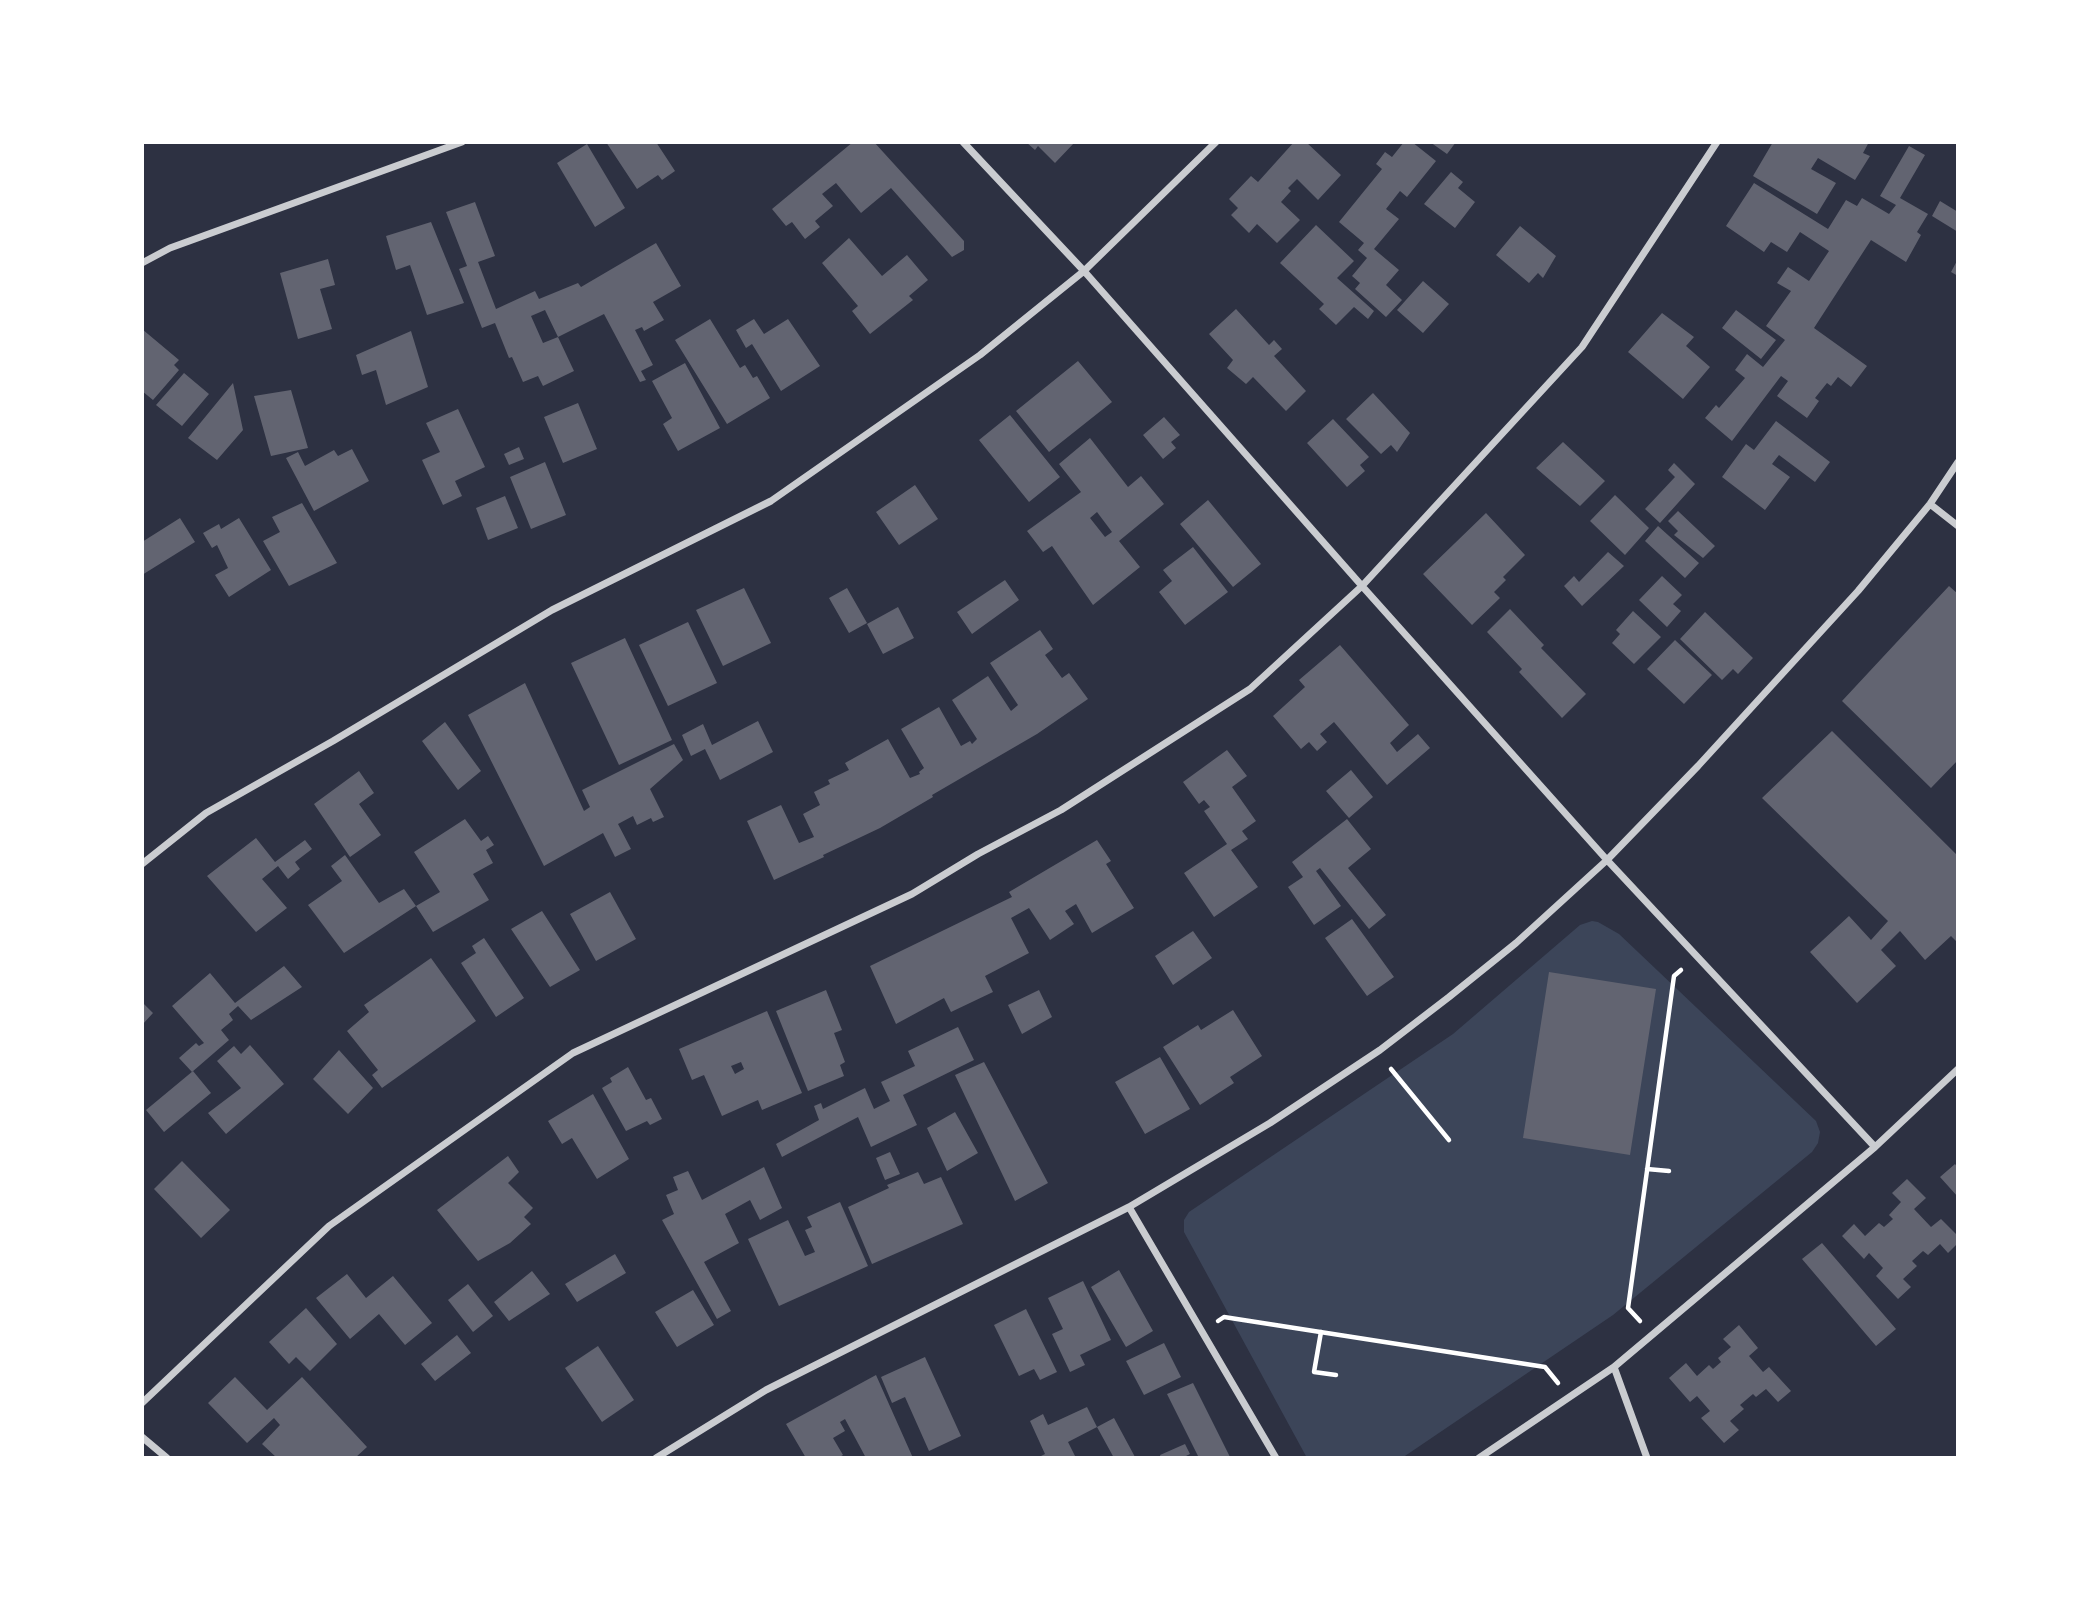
<!DOCTYPE html>
<html>
<head>
<meta charset="utf-8">
<style>
	body { margin:0 }
	#map { position:relative; width:2100px; height:1600px; overflow:hidden; background:#2d3142; font-family:"PT Sans",sans-serif }
	canvas { display:block }
	.frame { position:absolute; inset:0; border:144px solid #fff; pointer-events:none }
</style>
</head>
<body>
<div id="map">
<canvas width="2100" height="1600"></canvas>
<div class="frame"></div>
</div>
<script>
const context = document.querySelector('canvas').getContext('2d');
context.lineJoin = 'round';
function fill(path, color) { context.fillStyle = color; context.fill(path, 'evenodd'); }
const shape = rows => new Path2D(rows.map(r => 'M' + r).join(''));
function stroke(path, color, width, dash) { context.strokeStyle = color; context.lineWidth = width; context.lineCap = dash ? 'butt' : 'round'; context.setLineDash(dash || []); context.stroke(path); }
fill(shape([
	[1592,921,1598,922,1619,934,1816,1121,1820,1132,1818,1143,1812,1152,1613,1315,1402,1458,1307,1458,1184,1232,1184,1220,1189,1212,1453,1034,1580,925]
]), '#3c4559');
fill(shape([
	[606,142,656,142,675,171,662,180,658,175,637,189],
	[853,142,874,142,964,241,964,250,952,257,891,188,861,213,836,183,822,194,833,206,815,221,820,227,805,239,792,222,786,226,772,209],
	[1026,142,1075,142,1055,163,1038,146,1035,150],
	[1294,142,1306,142,1341,175,1318,200,1297,179,1288,188,1291,191,1281,202,1300,220,1277,243,1257,224,1249,233,1231,215,1238,208,1229,199,1251,176,1258,182],
	[1404,142,1412,142,1436,161,1407,197,1400,191,1386,209,1399,219,1374,249,1399,270,1386,285,1402,300,1386,317,1355,289,1360,283,1352,276,1367,258,1358,250,1364,243,1339,222,1382,169,1376,164,1385,152,1392,157],
	[1430,142,1456,142,1447,154],
	[1773,142,1869,142,1863,153,1870,156,1855,180,1818,158,1811,169,1836,183,1817,214,1753,176],
	[587,144,625,208,595,227,557,163],
	[1909,146,1925,155,1900,198,1928,214,1917,232,1921,235,1906,262,1871,240,1814,328,1867,366,1851,387,1838,377,1831,386,1827,383,1815,398,1819,401,1807,418,1777,396,1788,381,1781,376,1732,441,1705,418,1716,405,1719,408,1745,378,1735,370,1747,354,1763,367,1785,340,1766,326,1791,291,1777,283,1788,267,1809,281,1829,251,1800,232,1787,252,1771,242,1764,252,1726,226,1754,183,1828,229,1846,200,1857,206,1862,198,1889,214,1896,205,1880,196],
	[1451,172,1463,182,1458,188,1475,202,1455,228,1424,204],
	[1940,201,1958,212,1958,232,1932,216],
	[475,202,495,256,478,262,496,309,535,291,539,299,578,283,581,287,656,243,681,286,653,302,664,320,644,331,642,327,635,330,653,365,641,371,646,380,640,382,604,314,558,337,574,371,543,386,538,376,523,382,512,357,509,358,495,323,482,328,459,269,467,266,446,212],
	[545,310,558,337,543,343,531,316],
	[431,222,464,303,427,315,410,265,396,270,386,236],
	[1316,225,1354,261,1337,278,1374,311,1368,319,1354,307,1336,325,1319,309,1324,304,1280,263],
	[1520,226,1556,256,1543,278,1538,273,1529,283,1496,255],
	[849,238,882,276,907,255,928,280,909,296,913,300,870,334,852,311,858,306,822,263],
	[328,259,335,285,320,289,332,329,298,339,280,273],
	[1958,259,1958,276,1951,272],
	[1423,281,1449,304,1423,333,1397,310],
	[1236,309,1269,345,1274,340,1282,349,1274,356,1306,391,1286,411,1253,377,1246,384,1227,368,1233,360,1209,334],
	[1736,310,1776,340,1761,359,1722,328],
	[1662,313,1694,337,1686,346,1710,367,1683,399,1628,352],
	[710,319,740,368,745,365,753,378,757,376,770,398,727,424,675,340],
	[754,319,764,334,788,319,820,366,781,391,752,344,746,348,736,330],
	[142,329,179,360,174,365,179,370,153,400,142,391],
	[411,331,428,387,386,405,376,370,362,375,356,355],
	[1078,361,1112,402,1049,452,1016,411],
	[685,363,720,428,678,451,663,424,672,418,652,381],
	[184,373,209,394,182,426,156,405],
	[233,383,243,430,217,460,188,438],
	[291,390,308,448,271,456,254,396],
	[1373,393,1410,433,1397,452,1391,445,1381,454,1346,419],
	[578,403,597,449,563,463,544,417],
	[458,409,485,467,455,481,462,496,443,505,422,460,440,452,426,423],
	[1010,415,1060,477,1029,502,979,440],
	[1164,417,1180,435,1171,442,1176,448,1163,459,1143,435],
	[1333,419,1369,457,1360,465,1365,471,1347,487,1307,443],
	[1776,421,1830,462,1815,482,1779,455,1772,464,1790,477,1765,510,1722,477,1746,444,1754,450],
	[1090,438,1128,487,1141,476,1164,504,1119,541,1140,567,1093,605,1052,546,1043,552,1027,531,1081,492,1059,464],
	[1097,512,1112,532,1105,537,1090,518],
	[1563,442,1605,481,1580,506,1536,468],
	[519,447,524,459,509,465,504,454],
	[352,449,369,481,314,511,286,458,298,452,305,466,334,450,338,456],
	[545,462,566,515,531,529,510,477],
	[1674,463,1695,484,1660,523,1645,509,1675,477,1668,470],
	[915,485,938,519,899,545,876,512],
	[1615,495,1649,528,1625,555,1590,521],
	[505,496,518,528,488,540,476,508],
	[1208,500,1261,564,1233,587,1180,524],
	[302,503,337,563,289,586,263,541,280,532,272,517],
	[1678,511,1715,546,1703,558,1674,535,1678,531,1668,521],
	[1486,513,1525,555,1503,577,1506,580,1494,592,1500,598,1472,625,1423,574],
	[180,518,195,542,142,575,142,542],
	[239,518,271,570,229,597,215,575,228,568,217,545,212,548,203,533,219,524,221,529],
	[1658,526,1699,563,1685,578,1645,541],
	[1193,547,1228,592,1185,625,1159,592,1172,581,1163,570],
	[1608,552,1624,566,1582,606,1564,586,1574,576,1579,582],
	[1662,576,1682,595,1673,604,1681,611,1667,627,1639,600],
	[1005,580,1019,600,972,634,957,612],
	[1949,586,1958,594,1958,760,1931,788,1842,701],
	[744,588,771,643,723,666,696,610],
	[847,588,867,623,849,633,829,598],
	[898,607,914,638,883,654,867,624],
	[1510,609,1544,645,1541,648,1586,694,1562,718,1519,672,1522,669,1487,632],
	[1633,611,1661,637,1634,664,1612,643,1620,634,1616,630],
	[1705,612,1753,658,1738,674,1733,669,1722,680,1680,639],
	[688,622,717,683,668,706,639,645],
	[1040,630,1053,649,1045,655,1062,678,1069,673,1088,699,1037,734,932,795,933,797,880,828,823,855,824,857,774,880,747,821,781,805,799,843,814,837,803,814,820,805,814,792,830,784,828,780,849,770,845,763,888,739,910,778,920,774,919,772,924,768,901,729,939,707,961,746,970,741,972,744,977,739,952,700,988,676,1011,711,1018,705,990,663],
	[625,638,672,740,619,765,571,663],
	[1675,640,1712,675,1684,704,1647,669],
	[1340,645,1409,725,1390,743,1397,752,1418,734,1430,748,1387,785,1334,722,1320,734,1327,742,1317,751,1309,742,1301,749,1273,716,1305,687,1299,680],
	[525,683,584,811,590,807,582,790,674,744,683,760,650,789,664,817,653,822,651,818,637,825,633,816,618,824,631,849,615,857,603,833,544,866,468,715],
	[758,721,773,752,720,780,705,749,691,756,682,735,703,724,712,745],
	[445,722,481,771,458,790,422,741],
	[1832,731,1958,856,1958,943,1951,936,1925,960,1900,931,1881,950,1896,966,1857,1003,1810,952,1849,916,1871,940,1888,921,1762,798],
	[1227,750,1247,776,1232,787,1256,821,1242,831,1248,839,1231,850,1258,887,1214,917,1184,873,1227,844,1204,811,1210,807,1204,800,1199,804,1183,782],
	[1351,770,1373,797,1349,818,1326,791],
	[359,771,374,793,359,804,381,835,350,857,314,804],
	[465,819,481,841,488,836,494,845,486,850,493,863,473,874,489,900,433,932,416,906,440,892,414,852],
	[1347,819,1371,849,1348,868,1386,915,1369,929,1320,868,1316,871,1341,906,1314,925,1288,887,1303,877,1292,862],
	[256,838,275,862,305,840,312,849,295,862,300,869,288,879,278,866,262,879,287,908,256,932,207,876],
	[1097,840,1111,861,1106,864,1134,908,1092,933,1076,904,1065,911,1074,924,1050,940,1029,908,1011,918,1029,953,985,976,993,992,951,1012,944,998,896,1024,870,966,1012,897,1009,892],
	[345,855,379,903,404,889,416,906,344,953,308,905,342,881,331,866],
	[610,892,636,939,596,961,570,914],
	[542,911,580,970,550,987,511,929],
	[1352,919,1394,977,1367,996,1325,938],
	[1193,931,1212,958,1173,985,1155,956],
	[484,938,524,998,496,1017,461,963,476,953,472,946],
	[431,958,476,1021,382,1088,372,1075,378,1070,347,1031,369,1012,364,1005],
	[284,966,302,987,251,1020,238,1006,229,1014,233,1020,221,1030,229,1040,192,1072,179,1058,196,1043,199,1046,204,1043,172,1006,210,973,235,1003],
	[1549,972,1656,989,1630,1155,1523,1138],
	[826,990,842,1030,834,1033,845,1062,840,1065,844,1076,808,1091,776,1011],
	[1039,990,1052,1017,1022,1034,1008,1005],
	[142,1002,153,1013,142,1025],
	[1233,1010,1262,1056,1230,1077,1234,1083,1200,1105,1163,1047,1198,1025,1201,1030],
	[767,1011,802,1093,762,1110,758,1100,722,1116,704,1075,692,1080,679,1049],
	[741,1062,744,1069,735,1074,731,1066],
	[958,1027,974,1060,903,1095,917,1125,871,1147,858,1117,782,1157,776,1144,819,1120,814,1106,821,1103,823,1109,865,1088,874,1109,890,1101,881,1082,915,1066,908,1051],
	[250,1045,284,1084,226,1134,208,1113,241,1088,217,1061,234,1046,241,1054],
	[339,1050,373,1088,348,1114,313,1079],
	[1160,1057,1190,1109,1145,1134,1115,1082],
	[984,1062,1048,1183,1015,1201,955,1075],
	[628,1067,646,1100,651,1098,662,1119,650,1125,647,1121,626,1131,602,1088,612,1082,610,1078],
	[193,1071,211,1093,164,1132,146,1110],
	[593,1094,629,1159,597,1179,572,1138,562,1144,548,1121],
	[955,1112,978,1153,947,1171,927,1128],
	[890,1152,900,1174,885,1180,876,1158],
	[508,1156,519,1172,508,1183,533,1208,524,1217,531,1224,510,1243,478,1261,437,1210],
	[182,1161,230,1210,201,1238,154,1189],
	[1955,1164,1958,1168,1958,1197,1940,1177],
	[764,1167,782,1208,760,1220,750,1200,725,1214,739,1243,704,1262,731,1311,717,1319,662,1220,674,1214,666,1195,678,1190,673,1177,688,1171,702,1200],
	[918,1172,924,1184,941,1177,963,1224,872,1264,848,1207,889,1188,887,1185],
	[1907,1179,1926,1198,1914,1209,1931,1227,1941,1219,1958,1236,1958,1243,1948,1253,1940,1244,1928,1255,1923,1251,1912,1261,1917,1266,1903,1279,1911,1287,1898,1299,1876,1276,1883,1268,1869,1253,1864,1259,1842,1236,1854,1224,1865,1236,1879,1223,1884,1227,1893,1219,1889,1215,1901,1202,1892,1193],
	[840,1202,868,1266,779,1306,748,1239,788,1220,805,1256,815,1252,805,1230,812,1227,807,1217],
	[1822,1243,1896,1329,1876,1346,1802,1259],
	[615,1254,626,1273,577,1302,565,1284],
	[1119,1270,1153,1331,1126,1347,1091,1287],
	[532,1271,550,1294,509,1321,494,1302],
	[347,1274,366,1298,393,1276,432,1323,405,1345,379,1314,350,1339,316,1298],
	[1083,1281,1111,1340,1080,1355,1085,1365,1070,1372,1052,1334,1063,1329,1048,1298],
	[468,1284,493,1316,473,1332,448,1300],
	[693,1290,714,1325,677,1347,655,1312],
	[306,1308,337,1344,310,1371,296,1357,289,1364,269,1342],
	[1026,1309,1057,1372,1040,1380,1034,1369,1019,1376,994,1325],
	[1739,1325,1758,1348,1749,1356,1763,1372,1769,1367,1791,1391,1778,1402,1766,1389,1756,1397,1753,1394,1740,1405,1744,1409,1730,1421,1739,1430,1724,1443,1701,1418,1710,1411,1697,1396,1690,1402,1669,1378,1686,1363,1697,1376,1709,1365,1713,1369,1721,1362,1718,1358,1731,1347,1723,1339],
	[457,1335,471,1353,435,1381,421,1364],
	[1164,1343,1181,1377,1144,1395,1126,1361],
	[598,1346,634,1400,602,1422,565,1368],
	[925,1357,961,1436,929,1451,905,1397,892,1403,881,1377],
	[876,1375,913,1458,866,1458,845,1419,840,1422,845,1431,833,1438,843,1455,838,1458,806,1458,786,1424],
	[235,1377,267,1410,302,1377,367,1447,355,1458,277,1458,262,1444,280,1425,274,1418,247,1443,208,1403],
	[1193,1383,1230,1457,1227,1458,1199,1458,1167,1394],
	[1087,1407,1097,1427,1068,1442,1076,1458,1037,1458,1045,1454,1030,1421,1043,1414,1048,1425],
	[1114,1418,1135,1457,1132,1458,1114,1458,1097,1427],
	[1185,1444,1190,1454,1184,1457,1185,1458,1161,1458,1160,1455]
]), '#626471');
stroke(shape([
	[1391,1069,1449,1140],
	[1647,1169,1669,1171],
	[1218,1321,1224,1317,1545,1367,1558,1383],
	[1640,1321,1628,1308,1674,976,1681,970],
	[1321,1332,1314,1372,1336,1375]
]), '#fff', 4.5);
stroke(shape([
	[963,142,1084,271,1362,586,1607,860,1875,1147],
	[142,263,170,248,462,142],
	[1930,504,1958,526],
	[142,864,206,813,333,741,552,610,771,501,980,355,1084,271,1216,142],
	[1129,1207,1276,1458],
	[1614,1367,1647,1458],
	[142,1403,329,1226,573,1053,912,894,978,854,1061,810,1250,689,1362,586,1582,347,1717,142],
	[142,1437,167,1458],
	[656,1458,766,1390,1129,1207,1270,1123,1380,1050,1449,997,1516,943,1607,860,1698,766,1858,591,1930,504,1958,462],
	[1479,1458,1614,1367,1875,1147,1958,1069]
]), '#caccd0', 7);
</script>
</body>
</html>
